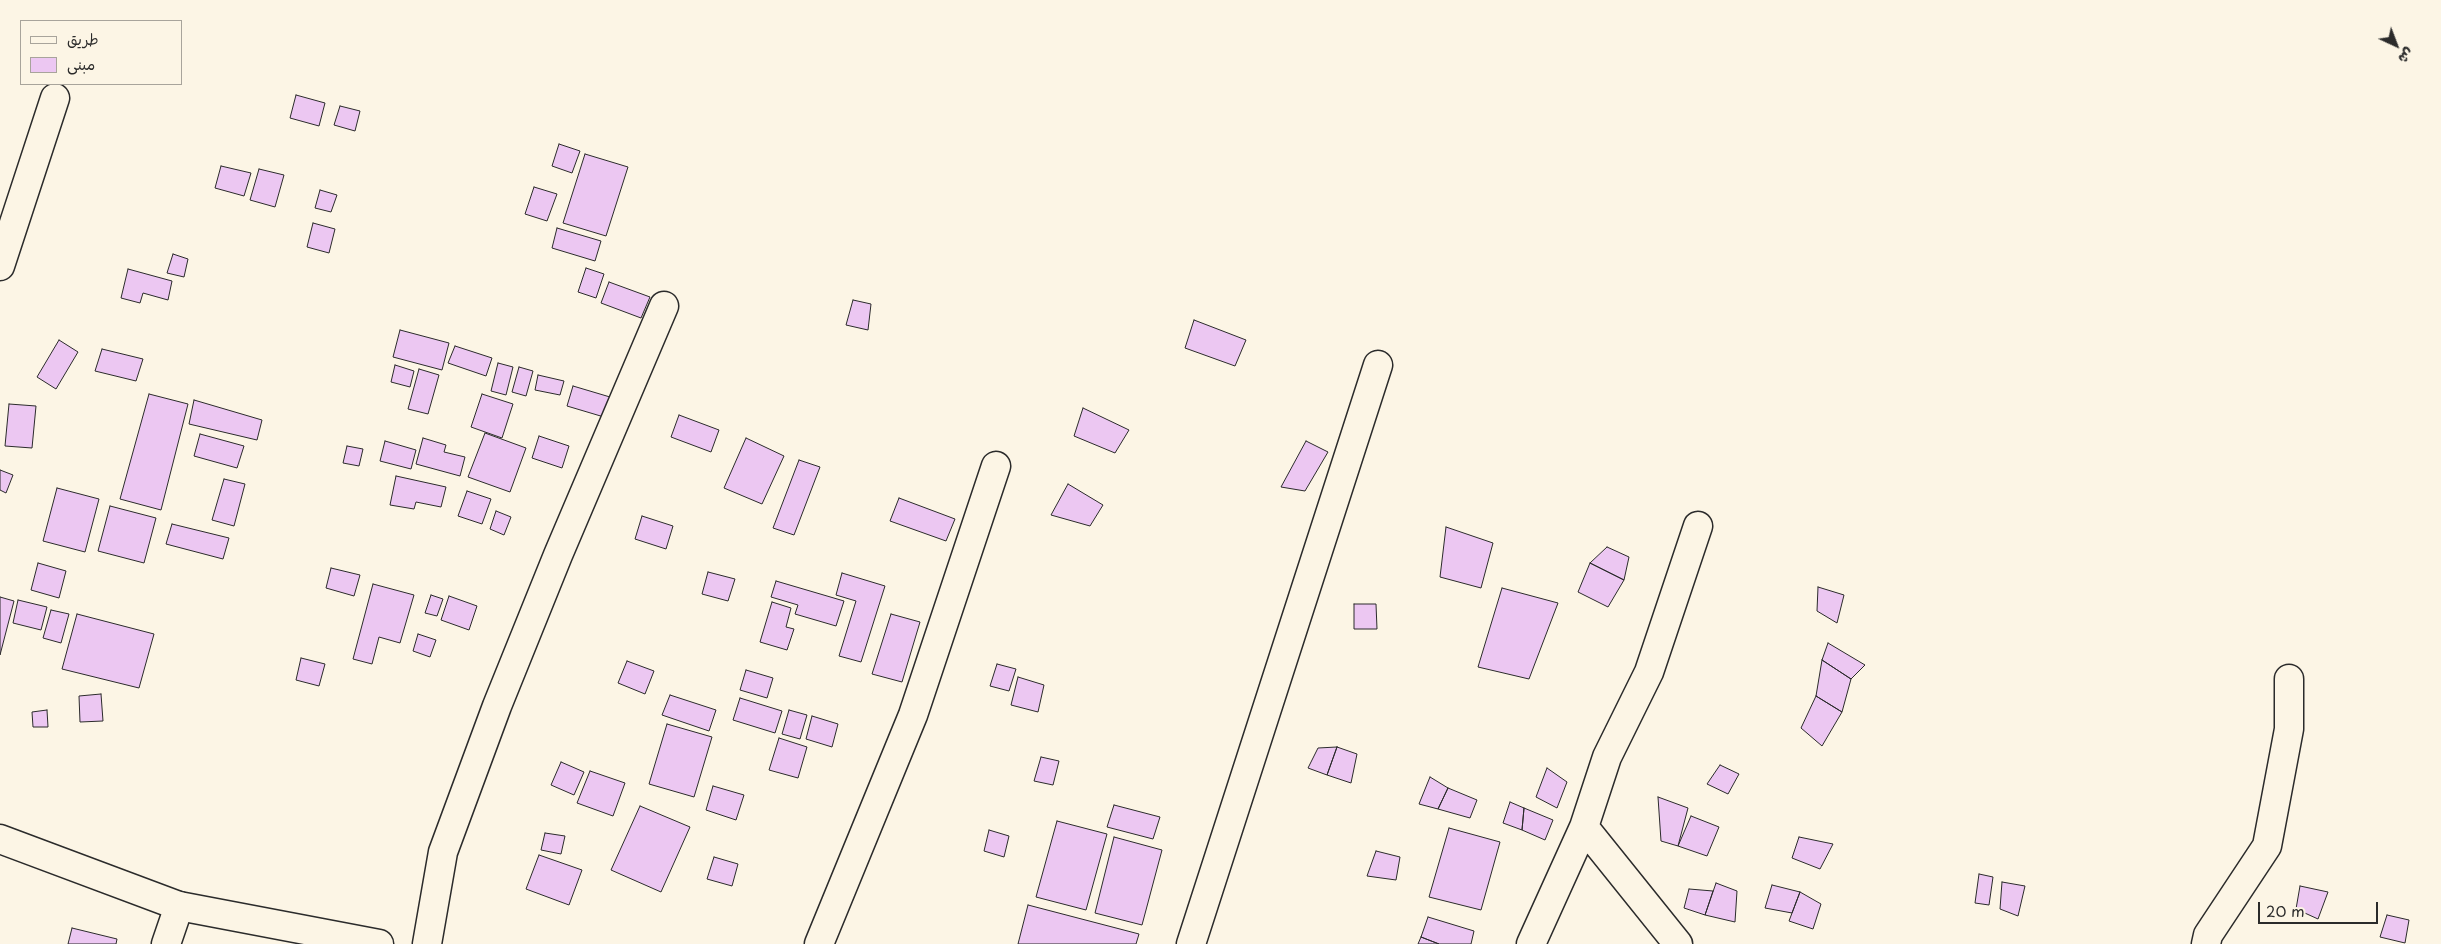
<!DOCTYPE html>
<html>
<head>
<meta charset="utf-8">
<style>
	body { margin:0 }
	#map { position:relative; width:2441px; height:944px; overflow:hidden; background:#fcf5e5; font-family:"Playpen Sans","Playpen Sans Arabic",sans-serif }
	canvas { display:block }
	.legend { position:absolute; left:20px; top:20px; width:162px; height:65px; box-sizing:border-box; background:#fcf5e5; border:1px solid #a8a49b; margin:0; padding:6px 9px; list-style:none; font-size:15px; color:#2b2b2b }
	.legend li { display:flex; align-items:center; gap:10px; height:25px }
	.legend b { width:25px; border:1px solid #a8a49b }
	.north { position:absolute; left:2371px; top:20px; width:50px; height:50px; -webkit-text-stroke:4px #fcf5e5; paint-order:stroke; rotate:137deg; font-size:14px; font-weight:700; line-height:20px; text-align:center; color:#2b2b2b }
	.north::after { content:''; display:block; margin:auto; width:18px; height:22px; background:#2b2b2b; clip-path:polygon(50% 0,100% 100%,50% 72%,0 100%) }
	.scale { position:absolute; left:2258px; top:902px; width:120px; height:22px; box-sizing:border-box; border:2px solid #2b2b2b; border-top:0; padding-left:6px; font-size:15px; line-height:18px; white-space:nowrap; color:#2b2b2b; -webkit-text-stroke:4px #fcf5e5; paint-order:stroke }
</style>
</head>
<body>
<div id="map">
<canvas width="2441" height="944"></canvas>
<ul class="legend">
<li><b style="height:6px;background:#fcf5e5"></b>طريق</li>
<li><b style="height:14px;background:#ecc7f2"></b>مبنى</li>
</ul>
<div class="north">ش</div>
<div class="scale">20 m</div>
</div>
<script>
const context = document.querySelector('canvas').getContext('2d');
context.lineJoin = 'round';
function fill(path, color) { context.fillStyle = color; context.fill(path, 'evenodd'); }
const shape = rows => new Path2D(rows.map(r => 'M' + r).join(''));
function stroke(path, color, width, dash) { context.strokeStyle = color; context.lineWidth = width; context.lineCap = dash ? 'butt' : 'round'; context.setLineDash(dash || []); context.stroke(path); }
const building = shape([
	[296,95,325,103,319,126,290,118,296,95],
	[340,106,360,111,355,131,334,125,340,106],
	[559,144,580,151,572,173,552,166,559,144],
	[585,154,628,167,606,236,563,223,585,154],
	[221,166,251,173,244,196,215,188,221,166],
	[259,169,284,175,275,207,250,200,259,169],
	[534,187,557,194,547,221,525,214,534,187],
	[320,190,337,195,331,212,315,208,320,190],
	[313,223,335,229,329,253,307,247,313,223],
	[557,228,601,241,595,261,552,248,557,228],
	[173,254,188,259,184,277,167,273,173,254],
	[586,268,604,274,596,298,578,292,586,268],
	[128,269,172,281,168,300,143,293,140,303,121,298,128,269],
	[609,282,650,297,641,318,601,303,609,282],
	[853,300,871,304,868,330,846,325,853,300],
	[1194,320,1246,340,1235,366,1185,348,1194,320],
	[400,330,449,343,442,370,393,357,400,330],
	[59,340,78,352,56,389,37,377,59,340],
	[455,346,492,358,486,376,448,363,455,346],
	[102,349,143,359,136,381,95,371,102,349],
	[498,363,513,367,506,395,491,391,498,363],
	[395,365,414,371,410,387,391,382,395,365],
	[519,367,533,371,526,396,512,392,519,367],
	[419,369,439,375,428,414,408,409,419,369],
	[538,375,564,381,560,395,535,390,538,375],
	[573,386,610,397,604,417,567,406,573,386],
	[149,394,188,404,161,510,120,499,149,394],
	[482,394,513,404,502,438,471,427,482,394],
	[194,400,262,420,257,440,189,424,194,400],
	[9,404,36,406,32,448,5,446,9,404],
	[1083,408,1129,430,1115,453,1074,436,1083,408],
	[679,415,719,430,711,452,671,437,679,415],
	[485,433,526,448,510,492,468,477,485,433],
	[200,434,244,446,237,468,194,456,200,434],
	[539,436,569,446,562,468,532,458,539,436],
	[423,438,446,445,444,452,465,457,460,476,416,464,423,438],
	[746,438,784,456,762,504,724,488,746,438],
	[385,441,416,450,411,469,380,461,385,441],
	[1306,441,1328,452,1305,491,1281,487,1306,441],
	[347,446,363,449,359,466,343,463,347,446],
	[799,460,820,467,794,535,773,528,799,460],
	[0,470,13,475,6,493,0,490,0,470],
	[396,476,446,487,441,507,416,502,414,509,390,505,396,476],
	[224,479,245,484,234,526,212,520,224,479],
	[1068,484,1103,505,1090,526,1051,515,1068,484],
	[57,488,99,499,85,552,43,541,57,488],
	[467,491,491,499,482,524,458,516,467,491],
	[899,498,955,519,946,541,890,521,899,498],
	[110,506,156,518,144,563,98,551,110,506],
	[496,511,511,517,504,535,490,529,496,511],
	[642,516,673,526,666,549,635,539,642,516],
	[172,524,229,538,223,559,166,544,172,524],
	[1446,527,1493,543,1481,588,1440,577,1446,527],
	[1607,547,1629,557,1624,580,1590,563,1607,547],
	[38,563,66,571,59,598,31,590,38,563],
	[1590,563,1624,580,1608,607,1578,592,1590,563],
	[331,568,360,575,354,596,326,588,331,568],
	[708,572,735,579,728,601,702,594,708,572],
	[842,573,885,586,861,662,839,656,856,601,836,595,842,573],
	[776,581,844,601,836,626,795,614,798,605,771,597,776,581],
	[373,584,414,595,400,643,379,637,372,664,353,659,373,584],
	[1818,587,1844,595,1837,623,1817,611,1818,587],
	[1502,588,1558,603,1529,679,1478,667,1502,588],
	[431,595,443,599,437,616,425,613,431,595],
	[449,596,477,606,469,630,441,620,449,596],
	[0,597,14,601,0,655,0,597],
	[18,600,47,607,41,630,13,623,18,600],
	[772,602,791,608,786,627,794,629,787,650,760,642,772,602],
	[1354,604,1376,604,1377,629,1354,629,1354,604],
	[51,610,69,614,61,643,43,638,51,610],
	[77,614,154,634,139,688,62,669,77,614],
	[891,614,920,622,902,682,872,674,891,614],
	[418,634,436,640,430,657,413,651,418,634],
	[1828,643,1865,665,1851,679,1822,660,1828,643],
	[301,658,325,664,319,686,296,680,301,658],
	[1822,660,1851,679,1842,712,1816,696,1822,660],
	[627,661,654,671,645,694,618,683,627,661],
	[997,664,1016,669,1009,691,990,686,997,664],
	[746,670,773,678,767,698,740,690,746,670],
	[1018,677,1044,685,1038,712,1011,705,1018,677],
	[101,694,103,721,80,722,79,696,101,694],
	[670,695,716,710,709,731,662,715,670,695],
	[1816,696,1842,712,1822,746,1801,728,1816,696],
	[740,698,782,711,775,733,733,720,740,698],
	[47,710,48,727,33,727,32,712,47,710],
	[789,710,807,715,800,739,782,734,789,710],
	[812,716,838,724,832,747,806,739,812,716],
	[667,724,712,737,694,797,649,784,667,724],
	[779,738,807,747,798,778,769,770,779,738],
	[1337,747,1357,754,1351,783,1327,775,1337,747],
	[1337,747,1327,775,1308,768,1318,748,1337,747],
	[1041,757,1059,761,1053,785,1034,781,1041,757],
	[561,762,584,772,574,795,551,785,561,762],
	[1720,765,1739,774,1728,794,1707,784,1720,765],
	[1547,768,1567,782,1557,808,1536,797,1547,768],
	[590,771,625,783,613,816,577,803,590,771],
	[1430,777,1448,788,1438,809,1419,804,1430,777],
	[713,786,744,795,736,820,706,810,713,786],
	[1448,788,1477,800,1470,818,1438,809,1448,788],
	[1658,797,1688,808,1678,846,1661,841,1658,797],
	[1510,802,1524,808,1522,830,1503,823,1510,802],
	[1114,805,1160,817,1153,839,1107,827,1114,805],
	[640,806,690,827,661,892,611,870,640,806],
	[1524,808,1553,820,1545,840,1522,830,1524,808],
	[1691,816,1719,827,1707,856,1678,846,1691,816],
	[1057,821,1107,834,1086,910,1036,897,1057,821],
	[1449,828,1500,842,1481,910,1429,897,1449,828],
	[989,830,1009,836,1004,857,984,851,989,830],
	[545,833,565,836,561,854,541,850,545,833],
	[1114,837,1162,850,1142,925,1095,913,1114,837],
	[1799,837,1833,844,1820,869,1792,858,1799,837],
	[1376,851,1400,857,1396,880,1367,876,1376,851],
	[539,855,582,870,569,905,526,889,539,855],
	[714,857,738,864,732,886,707,879,714,857],
	[1979,874,1993,877,1989,905,1975,903,1979,874],
	[2002,882,2025,886,2018,916,2000,909,2002,882],
	[1716,883,1737,891,1735,922,1705,915,1716,883],
	[1772,885,1800,892,1792,913,1765,908,1772,885],
	[2300,886,2328,892,2318,919,2296,909,2300,886],
	[1689,889,1713,891,1705,915,1684,908,1689,889],
	[1800,892,1821,904,1813,929,1789,921,1800,892],
	[1028,905,1139,934,1136,944,1018,944,1028,905],
	[2387,915,2409,920,2405,943,2380,937,2387,915],
	[1428,917,1474,931,1471,944,1439,944,1421,937,1428,917],
	[72,928,117,939,116,944,68,944,72,928],
	[1421,937,1439,944,1418,944,1421,937]
]);
fill(building, '#ecc7f2');
stroke(building, '#2b2b2b', 1);
const minor = shape([
	[0,266,55,98],
	[166,944,179,906],
	[427,944,443,852,497,706,558,555,664,306],
	[819,944,913,715,996,466],
	[1191,944,1378,365],
	[1531,944,1584,827],
	[1678,944,1584,827,1607,757,1649,672,1698,526],
	[2206,944,2208,935,2267,846,2289,729,2289,679]
]);
const secondary = shape([
	[0,839,179,906,379,944]
]);
stroke(minor, '#2b2b2b', 31);
stroke(secondary, '#2b2b2b', 31);
stroke(minor, '#fcf5e5', 28);
stroke(secondary, '#fcf5e5', 28);
</script>
</body>
</html>
